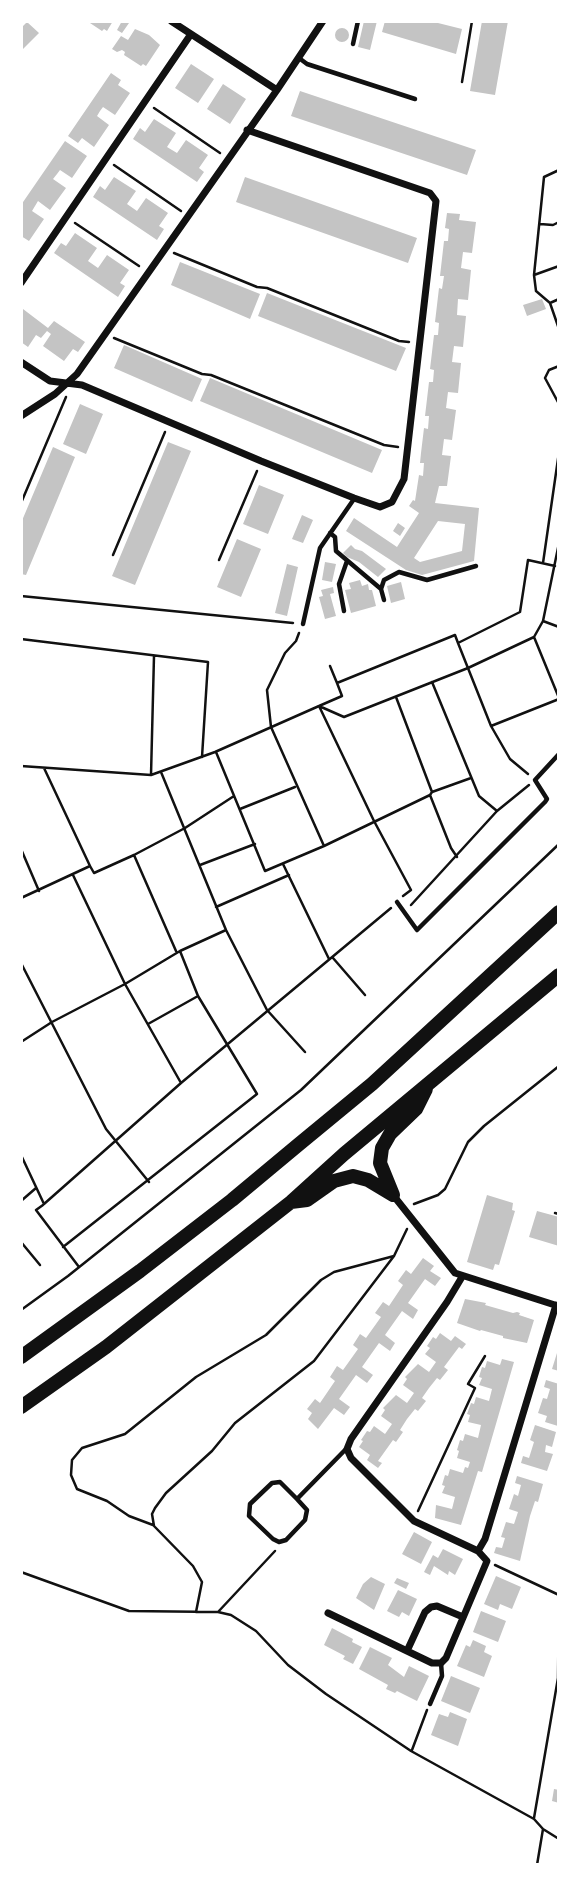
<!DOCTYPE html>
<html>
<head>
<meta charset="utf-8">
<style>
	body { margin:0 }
	#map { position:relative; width:580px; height:1886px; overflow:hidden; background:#fff; font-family:Arial,sans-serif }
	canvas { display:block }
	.frame { position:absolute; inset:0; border:23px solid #fff; pointer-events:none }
</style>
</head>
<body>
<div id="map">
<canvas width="580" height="1886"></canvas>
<div class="frame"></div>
</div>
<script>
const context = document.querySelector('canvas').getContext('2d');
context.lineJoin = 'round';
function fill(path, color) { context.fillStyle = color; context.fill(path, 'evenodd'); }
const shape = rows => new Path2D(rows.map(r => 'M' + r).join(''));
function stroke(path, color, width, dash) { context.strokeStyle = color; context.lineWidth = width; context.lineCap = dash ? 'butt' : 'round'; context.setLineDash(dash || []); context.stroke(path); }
fill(shape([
	[87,21,113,21,107,31,104,29,102,31],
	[122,21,129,23,122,33,117,30],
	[364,21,377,21,370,50,358,47],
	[385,21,430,21,462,29,456,54,382,32],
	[482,21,508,21,495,95,470,91],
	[27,22,39,33,23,49,21,47,21,28],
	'335 35a7 7 0 1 1 14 0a7 7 0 1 1-14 0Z',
	[135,29,149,35,160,45,146,66,143,64,141,66,124,55,125,52,122,50,117,52,112,49,121,36,128,40],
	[191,64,214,79,198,103,175,88],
	[111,73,121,80,118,85,130,93,115,115,103,107,100,111,97,116,109,125,94,147,82,138,78,143,68,136],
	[223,84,246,99,230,124,207,109],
	[300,91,476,150,467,175,291,116],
	[154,119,176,133,167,147,177,153,186,140,208,155,199,168,204,172,197,182,133,139,140,128,145,132],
	[65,141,87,156,72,178,60,170,57,174,53,179,66,188,50,210,38,201,32,211,44,219,29,241,21,236,21,205],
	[114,177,136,191,127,204,137,211,146,198,168,213,159,226,164,229,157,240,93,197,100,186,105,190],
	[245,177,417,238,408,263,236,202],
	[447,213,460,214,459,220,476,222,472,253,463,252,461,268,471,270,468,300,458,299,457,315,466,316,463,347,454,346,452,362,461,363,458,393,448,392,446,408,456,410,452,440,444,439,442,455,451,456,447,486,439,486,435,503,479,508,474,561,422,575,406,570,346,531,354,518,397,547,419,513,409,506,413,500,415,501,419,475,423,476,424,463,420,463,421,453,424,428,428,429,429,416,425,416,429,382,433,382,434,370,430,369,434,335,438,335,439,323,435,322,439,288,442,289,444,276,440,276,444,241,448,241,449,229,445,228],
	[438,521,465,524,462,551,420,562,414,558],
	[75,233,97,248,88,261,98,268,107,255,129,270,120,283,125,286,118,297,54,253,61,243,66,246],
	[180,262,260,294,250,319,171,285],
	[267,293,406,348,396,371,258,316],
	[542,299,546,309,527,316,523,305],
	[23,309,48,328,54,321,85,342,78,352,73,349,64,361,43,346,51,334,47,331,41,338,36,335,28,347,21,342],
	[124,345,202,379,192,402,114,368],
	[210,378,382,450,372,473,200,401],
	[80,404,103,414,86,454,63,444],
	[168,442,191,451,135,585,112,576],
	[53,447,75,457,26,575,21,574,21,523],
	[259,485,284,495,268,534,243,524],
	[302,515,313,520,303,543,292,539],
	[398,523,405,528,400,536,393,531],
	[237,539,261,549,241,597,217,587],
	[351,545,355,549,362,551,386,569,378,577,359,562,347,557,343,553],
	[325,562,336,564,332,582,322,580],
	[287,564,298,567,287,616,275,613],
	[360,580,362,586,368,584,369,590,372,590,376,606,351,613,345,590,351,589,349,583],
	[401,582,405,599,391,603,387,586],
	[333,587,334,593,330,594,336,616,325,619,319,597,323,596,321,590],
	[487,1195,513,1203,512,1210,515,1211,499,1265,495,1264,493,1270,467,1262],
	[537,1211,559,1217,559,1246,529,1237],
	[423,1258,434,1266,430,1271,441,1278,435,1286,425,1279,408,1303,418,1310,413,1319,402,1311,385,1335,395,1343,390,1351,379,1343,362,1367,373,1375,367,1383,356,1375,339,1399,350,1407,344,1415,334,1408,318,1429,308,1419,312,1413,307,1409,315,1399,320,1403,335,1381,330,1377,337,1366,343,1370,358,1349,353,1345,360,1334,366,1338,381,1317,375,1313,383,1302,389,1306,403,1285,398,1281,406,1270,411,1274],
	[465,1299,486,1303,485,1305,513,1313,517,1312,520,1313,519,1315,534,1320,527,1343,503,1338,503,1336,481,1330,480,1331,457,1323],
	[440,1333,451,1341,455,1336,466,1344,462,1349,459,1347,444,1367,448,1370,440,1380,437,1378,429,1388,422,1398,426,1401,418,1411,415,1409,407,1419,400,1430,403,1432,396,1442,393,1440,378,1461,382,1463,378,1468,367,1460,370,1455,359,1447,363,1441,361,1440,367,1431,370,1432,374,1426,385,1434,392,1424,381,1416,385,1410,383,1408,396,1395,407,1403,414,1393,403,1385,407,1379,405,1377,418,1364,429,1372,436,1362,425,1354,430,1348,427,1346,433,1337,436,1339],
	[557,1353,559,1354,559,1371,552,1369],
	[502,1359,514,1362,482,1472,478,1471,461,1525,435,1518,436,1505,452,1509,455,1497,442,1493,445,1486,442,1485,445,1475,448,1476,450,1469,463,1473,465,1467,468,1468,470,1462,457,1458,459,1451,457,1450,460,1440,463,1441,465,1434,478,1438,481,1425,468,1422,470,1415,467,1414,471,1403,474,1404,476,1397,489,1401,492,1389,479,1385,482,1378,479,1377,482,1367,485,1368,487,1361,500,1365],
	[546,1380,559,1384,558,1426,545,1422,547,1416,538,1413,543,1398,547,1399,550,1389,544,1387],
	[535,1425,556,1432,552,1447,546,1445,545,1452,553,1454,547,1471,521,1463,523,1456,529,1458,534,1442,530,1440],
	[517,1476,543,1484,538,1502,535,1501,530,1516,520,1561,494,1553,496,1547,502,1548,505,1538,501,1537,506,1522,514,1524,518,1512,509,1509,514,1494,518,1496,521,1485,515,1483],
	[414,1532,432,1542,421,1564,402,1554],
	[443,1549,463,1559,455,1575,449,1571,448,1575,434,1566,430,1575,424,1572,433,1555,438,1558],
	[496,1576,521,1587,512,1609,500,1604,498,1610,484,1604],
	[371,1577,385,1584,374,1610,356,1598,363,1584],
	[397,1578,409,1583,406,1589,394,1583],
	[398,1590,417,1599,409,1616,402,1612,399,1617,387,1611],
	[481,1611,506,1621,498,1642,473,1632],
	[332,1628,353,1639,352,1642,362,1647,353,1664,343,1659,345,1656,324,1645],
	[473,1640,486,1646,484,1652,492,1656,484,1677,457,1666,466,1645,470,1647],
	[370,1647,392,1658,388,1665,404,1677,409,1666,429,1676,417,1701,397,1691,395,1693,386,1689,388,1685,359,1669],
	[451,1676,480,1688,470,1713,441,1701],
	[450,1712,467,1719,458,1746,431,1735,439,1714,448,1717],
	[554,1789,559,1790,559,1803,552,1801]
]), '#c4c4c4');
stroke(shape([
	[462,82,472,21],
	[154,108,220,153],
	[114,165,181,211],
	[75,223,139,266],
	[540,224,553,225,559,222],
	[174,253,257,287,267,288,399,341,409,342],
	[534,275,559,266],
	[559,299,550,303,559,329],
	[550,303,536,291,534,275,544,177,559,170],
	[114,338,202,374,211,375,384,445,398,447],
	[559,366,549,370,545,378,559,404],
	[21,503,66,397],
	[113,555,165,432],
	[219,560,257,471],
	[543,563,559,452],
	[21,596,293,623],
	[543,621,559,627],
	[299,633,296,641,285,653,267,690,271,727,324,846,430,795],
	[534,637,559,698],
	[21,639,208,662,202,757],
	[458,643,491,726,510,759,528,774],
	[330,666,337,683],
	[432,682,479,796,497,811],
	[396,697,432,792,430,795,451,848,457,857],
	[491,726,559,699],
	[216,752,265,871,324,846],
	[21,766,151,775,215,752,319,706,344,717,468,668,534,637,543,621,559,543],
	[44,768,90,866],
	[161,772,226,930,267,1010,305,1052],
	[151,775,154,656],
	[432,792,471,778],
	[240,809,295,787],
	[21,849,39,891],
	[134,855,176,951],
	[283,864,329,959],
	[200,865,255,844],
	[73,875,125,984,181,1083],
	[403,896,411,890,374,821,319,706,342,696,337,683,455,635,458,643,520,612,528,560,555,566],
	[21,898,90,866,94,873,134,855,185,828,234,796],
	[411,905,497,811,529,785],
	[216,907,289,875],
	[333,958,365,995],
	[21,963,106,1129,149,1182],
	[148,1024,198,996],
	[21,1042,52,1022,125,984,180,951,226,930],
	[21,1155,44,1204,181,1083,391,908],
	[21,1201,36,1188],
	[414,1204,438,1195,445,1189,468,1142,484,1126,559,1066],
	[43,1205,36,1210,79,1267],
	[555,1213,559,1214],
	[21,1242,40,1265],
	[63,1247,257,1094,198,996,180,951],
	[21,1310,68,1276,301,1090,559,844],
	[418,1511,475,1388,468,1384,485,1356],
	[153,1525,129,1516,107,1501,77,1489,71,1475,72,1460,82,1448,125,1434,196,1377,266,1335,321,1280,334,1272,394,1256],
	[495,1565,559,1595],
	[21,1572,129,1611,218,1612,231,1615,256,1631,288,1665,326,1694,411,1751,534,1819,543,1829,559,1839],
	[196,1612,202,1582,193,1566,154,1526,152,1514,155,1508,166,1493,212,1451,235,1423,314,1361,394,1256,407,1229],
	[218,1612,275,1551],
	[412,1750,427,1710],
	[534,1818,558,1678,559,1592],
	[537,1865,543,1829]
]), '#111', 2.5);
stroke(shape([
	[353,44,358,21],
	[299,58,307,64,415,99],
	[330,533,335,537,336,551,381,589,384,600],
	[381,589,384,580,399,572,427,580,476,566],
	[344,611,339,584,347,561],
	[303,624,320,548,354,499],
	[397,902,417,930,545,802,547,799,535,780,559,754],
	[297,1499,280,1482,272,1483,250,1504,249,1516,273,1539,279,1542,286,1540,305,1520,307,1510,297,1499,346,1449],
	[430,1704,442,1676,441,1663]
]), '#111', 4.5);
stroke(shape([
	[171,21,277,90],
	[21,283,191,34],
	[21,362,50,381,82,385,261,461,354,498,380,507,392,502,404,479,436,201,430,193,247,130],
	[21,416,55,394,77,374,277,90,323,21],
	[393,1195,455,1273,558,1306],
	[478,1551,485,1539,556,1305],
	[328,1613,432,1663,441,1663,446,1658,487,1561,478,1551,414,1521,351,1458,347,1449,351,1439,447,1302,462,1277],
	[407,1651,425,1612,431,1607,437,1606,463,1617]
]), '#111', 7);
stroke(shape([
	[393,1195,380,1163,382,1148,390,1134,416,1109,426,1089],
	[291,1202,307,1200,334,1181,353,1176,368,1180,393,1195],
	[21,1357,140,1271,232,1200,298,1145,372,1084,559,912],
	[21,1407,106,1347,291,1202,344,1154,559,975]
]), '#111', 14);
</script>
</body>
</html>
